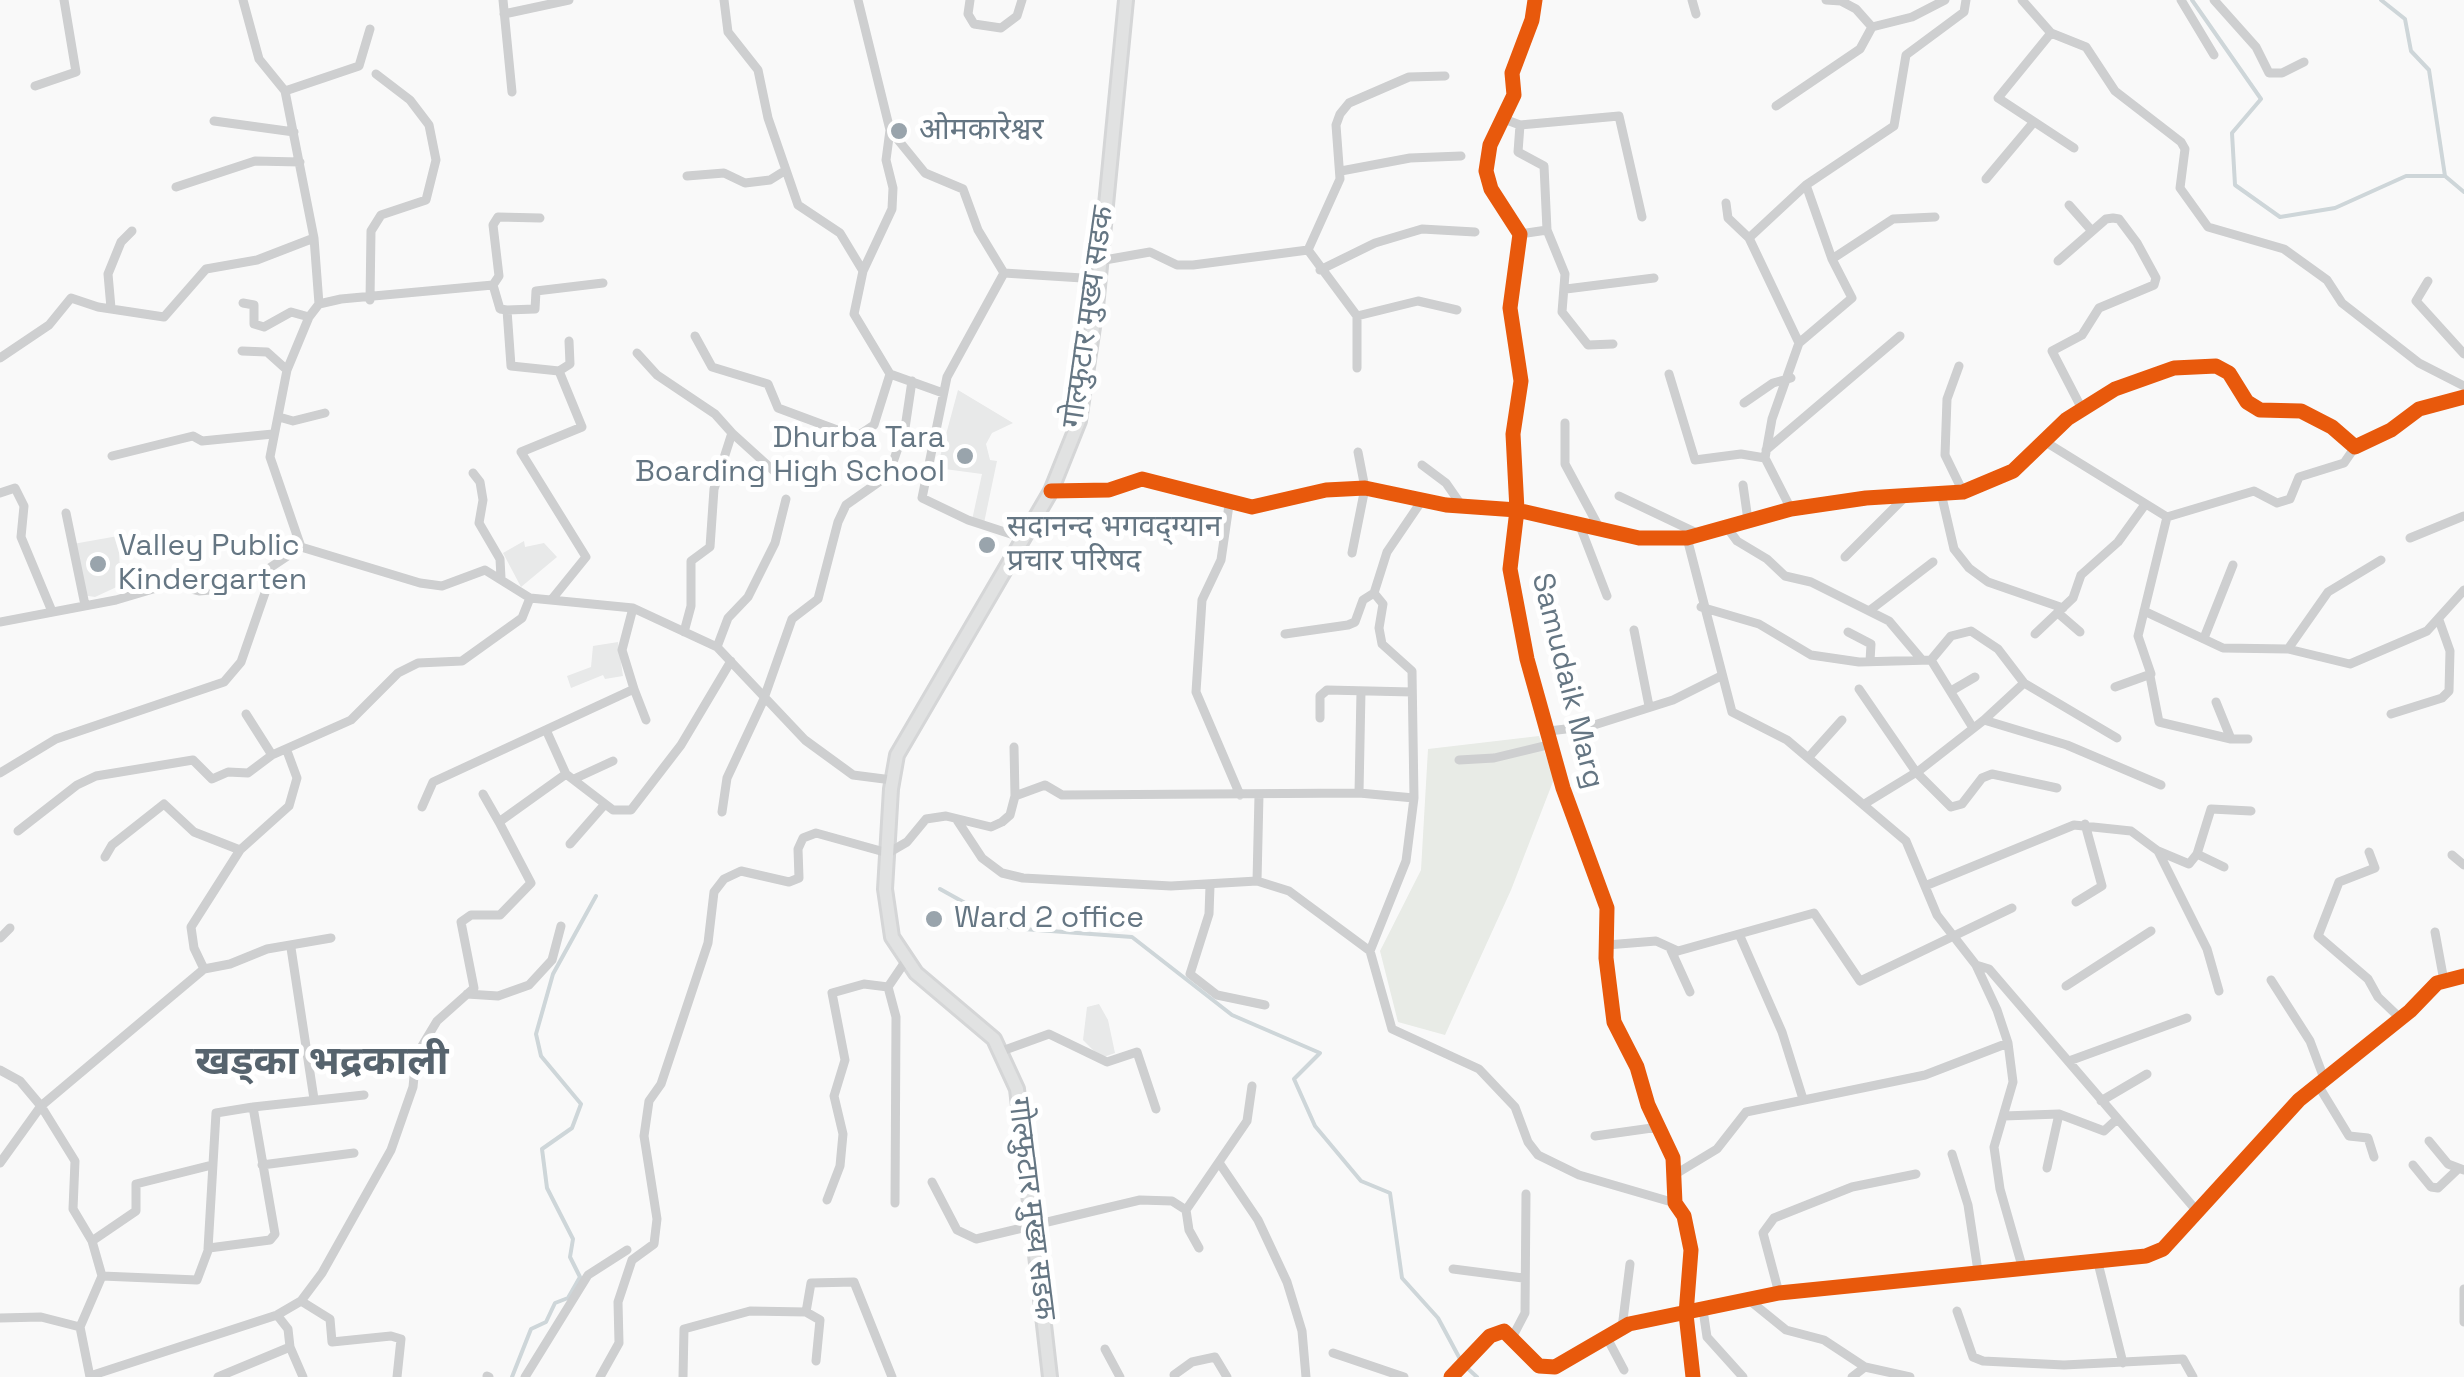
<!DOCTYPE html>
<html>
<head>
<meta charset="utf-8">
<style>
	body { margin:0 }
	canvas { display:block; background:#f9f9f9 }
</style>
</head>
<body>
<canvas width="2464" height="1377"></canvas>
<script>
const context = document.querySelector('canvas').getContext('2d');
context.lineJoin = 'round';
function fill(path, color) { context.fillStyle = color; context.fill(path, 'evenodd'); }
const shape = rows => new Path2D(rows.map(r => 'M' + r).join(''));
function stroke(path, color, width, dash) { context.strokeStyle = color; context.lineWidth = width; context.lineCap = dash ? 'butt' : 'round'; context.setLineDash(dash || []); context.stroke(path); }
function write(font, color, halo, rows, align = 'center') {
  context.font = font + ' "Space Grotesk","Noto Sans Devanagari",sans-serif'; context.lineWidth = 10; context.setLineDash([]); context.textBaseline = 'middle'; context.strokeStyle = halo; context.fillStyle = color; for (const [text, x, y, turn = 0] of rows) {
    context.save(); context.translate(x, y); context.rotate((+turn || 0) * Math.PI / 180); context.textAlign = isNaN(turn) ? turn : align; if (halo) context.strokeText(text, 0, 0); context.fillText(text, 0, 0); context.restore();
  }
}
fill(shape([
	[958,390,1013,423,992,433,986,444,990,460,997,461,984,523,972,520,982,474,937,468],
	[118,536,121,585,95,597,82,595,73,544],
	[524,541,525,547,544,543,557,557,521,587,503,553],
	[618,642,623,676,605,679,603,675,571,688,567,676,591,667,593,646],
	[1099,1004,1108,1020,1115,1053,1101,1058,1083,1040,1087,1007]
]), '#e8e9e9');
fill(shape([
	[1539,736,1554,779,1511,890,1445,1035,1398,1022,1380,951,1421,870,1428,749]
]), '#e8ebe6');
stroke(shape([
	[2192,0,2261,99,2232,133,2235,185,2280,217,2335,208,2406,176,2445,176],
	[2381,0,2405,19,2411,51,2429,70,2445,176,2464,192],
	[940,889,1010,928,1132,937,1232,1015,1320,1053,1294,1079,1315,1126,1361,1181,1390,1193,1402,1278,1438,1318,1460,1359],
	[1466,1367,1477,1377],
	[512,1377,531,1329,546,1322,555,1303,568,1298,580,1277,570,1257,573,1239,547,1188,542,1149,572,1128,581,1104,541,1056,536,1034,553,974,596,896]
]), '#ced6d9', 4);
const secondary = shape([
	[1050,1377,1017,1089,994,1039,916,973,892,937,885,889,891,789,897,755,1051,491,1079,421,1096,307,1126,0]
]);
stroke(secondary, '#d5d6d7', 18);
stroke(shape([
	[243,0,259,59,285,91,314,238,319,304],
	[503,0,512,92],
	[724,0,728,32,758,70,768,118,786,170],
	[858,0,890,130,925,173,963,189,978,230,1004,273,947,377,922,498,968,520,1023,538],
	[970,0,968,14,974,24,1001,28,1017,16,1022,0],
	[1535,0,1532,20,1512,73,1514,95,1490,145,1486,171,1491,189,1520,234,1510,308,1521,381,1513,434,1517,510,1510,569,1527,659,1563,788,1607,908,1606,958,1614,1022,1637,1067,1648,1105,1673,1158,1675,1203,1684,1216,1691,1250,1686,1314,1693,1377],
	[1692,0,1696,14],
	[1826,0,1841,1,1856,9,1872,27],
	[2022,0,2051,33,2086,47,2115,91,2181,142,2185,149,2180,188,2208,227,2284,249,2327,280,2342,303,2419,363,2464,386],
	[2181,0,2214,55],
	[2214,0,2256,47,2269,73,2282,73,2304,62],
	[504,14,569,0],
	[2051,33,1998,98,2074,148],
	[35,86,76,72,64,0],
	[285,91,359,66,370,29],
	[1776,106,1860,49,1872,27,1912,17,1945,0],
	[1504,119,1520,125,1619,116,1642,217],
	[214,121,294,132],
	[1520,125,1518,152,1544,166,1547,230],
	[1341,171,1410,158,1461,156],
	[687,176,724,173,745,183,770,180,786,170,798,205,840,233,863,271,854,314,890,374,943,393],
	[1986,179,2033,123],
	[176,187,255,161,300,162],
	[1726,203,1728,218,1749,238,1799,343,1772,419,1765,458],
	[2069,205,2092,231],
	[1520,234,1547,230,1565,274,1562,312,1588,345,1613,344],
	[1749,238,1806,185,1894,126,1906,55,1964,12,1966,0],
	[1308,250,1357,316,1357,368],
	[1832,259,1893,219,1935,217],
	[1099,261,1150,252,1177,265,1193,265,1308,250,1340,179,1336,125,1340,114,1349,103,1409,77,1445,76],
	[2058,261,2106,219,2113,218,2119,219,2137,243,2156,278,2154,285,2099,308,2082,335,2052,351,2082,409],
	[1320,270,1375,243,1422,229,1475,232],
	[863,271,892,209,893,188,886,160,890,130],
	[1004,273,1098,279],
	[2428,281,2416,301,2464,354],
	[493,285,500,309,507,310,535,309,536,291,603,283],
	[1566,289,1654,278],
	[370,300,371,231,381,215,426,200,436,160,429,125,410,100,376,74],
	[243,303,254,305,254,324,264,327,291,312,309,317],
	[111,308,108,274,121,242,132,231],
	[507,310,511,366,559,371,582,427,521,452,586,557,552,599],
	[1357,316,1418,301,1457,310],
	[695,336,712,367,768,384,778,408,856,437,874,425,890,374],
	[1799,343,1852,298,1832,259,1806,185],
	[242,351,267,352,287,370],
	[637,353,657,375,715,414,732,433,714,489,710,547,691,561,691,606,684,632],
	[0,358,49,325,71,298,98,307,164,317,206,269,257,260,314,238],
	[1959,366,1947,399,1945,455,1963,492],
	[559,371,570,364,569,341],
	[1669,374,1695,460,1741,454,1765,458,1791,509],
	[1744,403,1773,383,1791,378],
	[279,417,293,421,325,413],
	[1565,423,1565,464,1601,531],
	[732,433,775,472],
	[2044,441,2167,517,2254,491,2277,503,2290,499,2299,477,2344,463,2355,447],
	[1766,450,1900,336],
	[112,456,193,436,202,441,273,434],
	[1422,465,1446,483,1462,506],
	[473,473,480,482,483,500,479,523,500,559,501,578],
	[1743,485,1748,520],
	[1051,491,1109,490,1142,479,1252,507,1326,490,1365,488,1446,505,1517,510,1639,538,1687,538,1791,509,1866,498,1963,492,2013,471,2067,419,2115,389,2174,368,2216,366,2229,373,2247,402,2260,410,2301,411,2332,427,2355,447,2391,430,2419,409,2464,397],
	[0,493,15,488,24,506,21,537,51,609],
	[1941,493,1954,549,1969,568,1988,582,2063,608],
	[1619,496,1699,534],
	[1229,505,1221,560,1202,600,1196,692,1240,795],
	[66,513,85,605],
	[1580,526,1607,596],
	[1726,526,1737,541,1767,559,1785,576,1811,582,1889,621,1922,660],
	[1687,538,1732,712,1787,740,1906,841,1937,915,1976,965,1997,1010,2008,1043,2013,1082,1994,1147,2000,1189,2022,1266],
	[2410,538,2464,516],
	[301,547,420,583,442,586,485,570,530,598,633,608,622,650,634,689,433,782,422,807],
	[1352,553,1365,488,1358,452],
	[1845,557,1907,495],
	[1374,593,1387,552,1423,499],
	[1701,607,1759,624,1811,655,1859,662,1931,660,1973,728],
	[633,608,717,647,805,740,853,775,892,780],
	[1869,611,1933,562],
	[2144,611,2223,648,2288,649,2350,664,2427,631,2464,590],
	[2058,613,2080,632],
	[0,622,116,600,170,584,199,591,222,589,265,571,301,547,270,457,287,370,309,317,319,304,341,299,493,285,499,276,493,225,498,217,540,218],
	[1634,630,1649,706],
	[1848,632,1871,644,1870,661],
	[1285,634,1348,625,1355,622,1363,600,1374,593,1383,604,1379,628,1382,644,1412,671,1414,798,1406,861,1370,951],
	[2035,634,2073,598,2081,575,2118,542,2144,506],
	[2204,638,2233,565],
	[717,647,728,618,748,597,775,543,786,499],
	[2288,649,2328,592,2381,560],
	[1931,660,1951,636,1971,631,1998,649,2024,683,2117,738],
	[2150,676,2159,722,2231,739],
	[2115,687,2151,674,2138,636,2167,517],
	[634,689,646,720],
	[1859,689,1916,772,1951,807,1962,804,1982,778,1992,774,2057,788],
	[1951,691,1975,677],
	[2216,702,2231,739,2248,739],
	[246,714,272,755],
	[2391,714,2442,698,2449,691,2450,651,2439,620],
	[1320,718,1320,696,1327,690,1412,692],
	[1984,720,2024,683],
	[1549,731,1591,726,1673,700,1721,676],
	[1808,758,1842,720],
	[1459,760,1494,758,1552,744],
	[0,773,56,739,224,682,241,662,266,590,265,571],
	[566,774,613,810,631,810,681,745,731,661],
	[574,779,613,761],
	[1359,793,1361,691],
	[483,794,499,822,566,774,547,732],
	[1015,796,1045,785,1062,795,1359,793,1414,798],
	[1866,803,1920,770,1984,720,2067,745,2161,785],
	[722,812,727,778,763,701,792,619,818,599,838,522,846,505,883,479,892,465,905,428,912,381],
	[957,820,982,858,1002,873,1023,878,1171,886,1257,881,1289,891,1370,951,1392,1029,1479,1069,1515,1107,1528,1142,1538,1155,1579,1175,1675,1203],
	[18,831,77,785,96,776,193,760,212,779,228,772,248,773,272,755,351,720,398,673,418,663,462,661,522,618,530,598],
	[570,844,605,804],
	[2158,851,2189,864,2197,854,2211,809,2251,811],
	[2369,852,2375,868,2339,882,2318,936,2368,979,2378,997,2401,1019],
	[2197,854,2224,867],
	[2452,855,2464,865],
	[105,857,112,845,164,804,194,832,240,850],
	[1257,881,1259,795],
	[1210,886,1209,914,1190,974,1217,995,1265,1005],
	[1925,886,2074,825,2131,831,2158,851,2207,949,2219,991],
	[2076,902,2102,886,2085,824],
	[2435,932,2444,981],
	[1739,934,1782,1032,1803,1099],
	[0,938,10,928],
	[1607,945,1656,941,1678,951,1814,913,1860,981,2012,908],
	[291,948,314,1099],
	[1670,948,1690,992],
	[1976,965,1989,969,2196,1210],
	[204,969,194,948,191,927,240,850,289,806,297,778,287,751],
	[2271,980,2310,1041,2325,1081],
	[2066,986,2151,931],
	[467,994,498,996,529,985,552,960,561,926],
	[1002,1051,1049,1034,1107,1062,1137,1052,1156,1109],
	[2069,1061,2187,1018],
	[0,1070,20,1081,41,1106,75,1161,73,1209,92,1241,102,1276,80,1327,90,1377],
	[2318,1085,2349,1136,2368,1138,2374,1157],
	[2101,1101,2147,1074],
	[2004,1116,2059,1114,2104,1131,2117,1119],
	[1595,1136,1659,1127],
	[2429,1141,2448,1164,2464,1170],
	[1952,1154,1968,1205,1978,1271],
	[0,1163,41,1106,204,969,230,964,267,949,331,938],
	[1220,1164,1258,1220,1287,1282,1302,1331,1306,1377],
	[262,1165,354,1153],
	[2413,1165,2431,1187,2438,1188,2458,1169],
	[2047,1168,2059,1114],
	[1674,1175,1717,1149,1746,1112,1925,1075,2008,1043],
	[932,1182,957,1230,976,1239,1140,1200,1172,1201,1186,1210],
	[827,1200,840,1166,843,1134,834,1096,845,1060,832,993,864,984,888,987],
	[895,1203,896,1017,888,987,907,959],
	[92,1241,136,1211,136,1184,212,1165],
	[1199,1248,1189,1230,1186,1210,1247,1121,1252,1086],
	[208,1249,216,1113,253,1107],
	[2098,1263,2123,1363],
	[1453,1269,1523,1278],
	[102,1276,197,1280,209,1248,270,1240,275,1234,253,1107,364,1095],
	[2464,1289,2464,1322],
	[1779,1293,1763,1233,1774,1218,1852,1187,1916,1174],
	[1749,1300,1786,1330,1824,1340,1865,1367,1910,1377],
	[301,1301,322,1273,391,1150,413,1087,416,1056,437,1021,474,988,461,922,471,915,500,915,531,883,499,822],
	[1703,1310,1707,1337,1743,1377],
	[1957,1311,1973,1357,1983,1361,2064,1365,2183,1359,2193,1377],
	[806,1312,811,1283,854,1282,892,1377],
	[0,1318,41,1317,80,1327],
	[1622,1328,1630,1264],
	[1513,1336,1525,1313,1526,1194],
	[1606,1336,1624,1370],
	[290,1347,303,1377],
	[1105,1349,1120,1377],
	[1333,1353,1404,1377],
	[1174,1375,1192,1362,1215,1357,1227,1377],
	[90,1376,277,1315,301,1301,330,1319,332,1342,391,1336,401,1339,397,1377],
	[487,1376,489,1377],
	[218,1377,290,1347,288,1329,277,1315],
	[525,1377,588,1275,627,1250],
	[600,1377,619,1343,618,1302,632,1260,654,1244,657,1219,644,1136,649,1101,661,1084,708,943,714,892,724,879,741,871,789,882,799,878,798,849,803,838,816,833,888,853,907,842,926,819,946,816,991,827,1002,822,1010,815,1015,796,1014,747],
	[683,1377,684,1329,750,1311,806,1312,820,1320,816,1361],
	[1451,1377,1490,1336,1504,1331,1539,1366,1555,1367,1629,1324,1779,1293,2146,1256,2163,1249,2299,1100,2410,1011,2437,983,2464,976],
	[1852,1377,1865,1367]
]), '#cecfd0', 9);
stroke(secondary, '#e1e2e2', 12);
stroke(shape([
	[1535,0,1532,20,1512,73,1514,95,1490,145,1486,171,1491,189,1520,234,1510,308,1521,381,1513,434,1517,510,1510,569,1527,659,1563,788,1607,908,1606,958,1614,1022,1637,1067,1648,1105,1673,1158,1675,1203,1684,1216,1691,1250,1686,1314,1693,1377],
	[1051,491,1109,490,1142,479,1252,507,1326,490,1365,488,1446,505,1517,510,1639,538,1687,538,1791,509,1866,498,1963,492,2013,471,2067,419,2115,389,2174,368,2216,366,2229,373,2247,402,2260,410,2301,411,2332,427,2355,447,2391,430,2419,409,2464,397],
	[1451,1377,1490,1336,1504,1331,1539,1366,1555,1367,1629,1324,1779,1293,2146,1256,2163,1249,2299,1100,2410,1011,2437,983,2464,976]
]), '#e8590c', 15);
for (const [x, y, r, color] of [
	[899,131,10,"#99a4ac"],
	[965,456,10,"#99a4ac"],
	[987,545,10,"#99a4ac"],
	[98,564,10,"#99a4ac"],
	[934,919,10,"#99a4ac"]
]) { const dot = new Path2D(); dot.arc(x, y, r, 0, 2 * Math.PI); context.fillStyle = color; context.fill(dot); stroke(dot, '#fff', 4); }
write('30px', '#657683', '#fff', [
	["ओमकारेश्वर",919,131],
	["Dhurba Tara",945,439,"right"],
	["Boarding High School",945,473,"right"],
	["सदानन्द भगवद्ग्यान",1007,528],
	["प्रचार परिषद",1007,562],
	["Valley Public",118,547],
	["Kindergarten",118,581],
	["Ward 2 office",954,919]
], 'left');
write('30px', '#657683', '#fff', [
	["गोल्फुटार मुख्य सडक",1089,317,-82],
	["Samudaik Marg",1567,681,76],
	["गोल्फुटार मुख्य सडक",1031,1209,83]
]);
write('bold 40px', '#57646e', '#fff', [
	["खड्का भद्रकाली",322,1063]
]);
</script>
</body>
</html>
